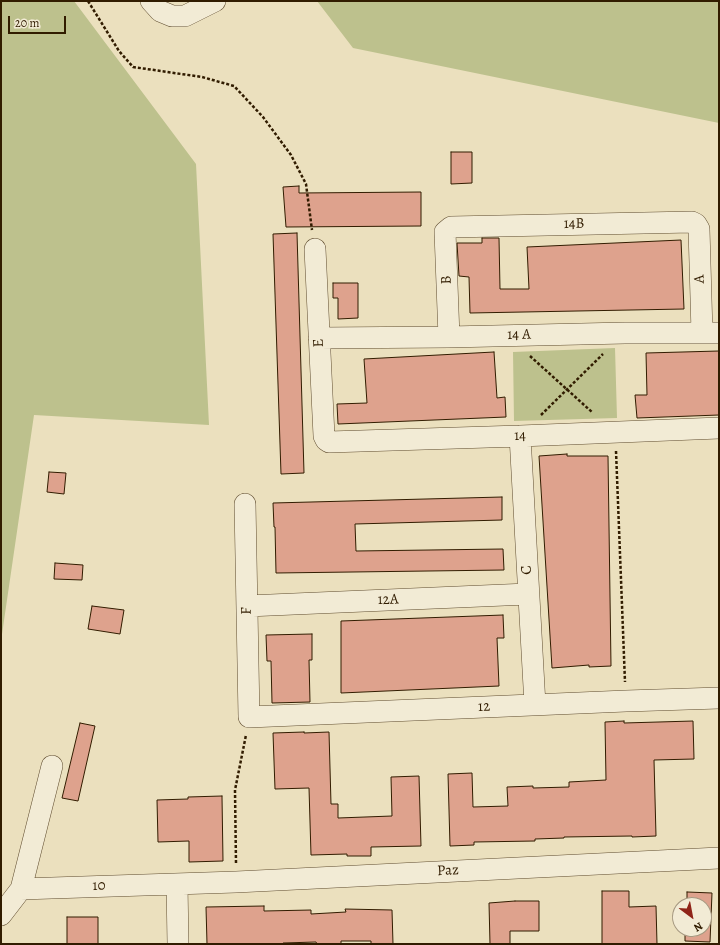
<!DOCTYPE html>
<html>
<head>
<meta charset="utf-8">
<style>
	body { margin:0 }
	#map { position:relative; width:720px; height:945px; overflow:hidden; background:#ebe0be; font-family:Alegreya,serif }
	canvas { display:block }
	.frame { position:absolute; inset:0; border:2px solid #311c00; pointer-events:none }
	.north { position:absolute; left:672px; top:897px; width:40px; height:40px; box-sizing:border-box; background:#f2ebd5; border:1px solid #a59880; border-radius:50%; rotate:148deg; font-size:11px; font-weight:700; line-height:16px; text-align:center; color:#311c00 }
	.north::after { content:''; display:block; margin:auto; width:14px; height:18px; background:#8f2418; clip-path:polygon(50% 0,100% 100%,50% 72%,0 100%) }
	.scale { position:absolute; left:8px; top:16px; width:58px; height:18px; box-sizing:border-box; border:2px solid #311c00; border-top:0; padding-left:5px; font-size:12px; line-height:14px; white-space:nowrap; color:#311c00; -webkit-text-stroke:3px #f2ebd5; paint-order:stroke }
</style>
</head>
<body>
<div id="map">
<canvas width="720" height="945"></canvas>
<div class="frame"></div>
<div class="north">N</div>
<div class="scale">20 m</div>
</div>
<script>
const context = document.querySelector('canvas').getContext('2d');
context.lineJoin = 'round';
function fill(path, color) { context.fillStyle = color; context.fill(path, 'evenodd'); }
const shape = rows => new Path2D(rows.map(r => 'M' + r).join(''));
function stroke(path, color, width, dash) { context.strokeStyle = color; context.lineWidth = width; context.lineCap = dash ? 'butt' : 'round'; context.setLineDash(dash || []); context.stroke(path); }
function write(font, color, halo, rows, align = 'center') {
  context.font = font + ' Alegreya,serif'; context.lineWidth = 3.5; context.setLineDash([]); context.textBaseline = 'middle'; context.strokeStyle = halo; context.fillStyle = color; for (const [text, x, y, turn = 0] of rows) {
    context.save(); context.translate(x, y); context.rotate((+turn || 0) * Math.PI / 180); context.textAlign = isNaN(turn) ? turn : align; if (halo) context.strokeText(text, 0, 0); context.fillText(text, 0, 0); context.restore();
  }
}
fill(shape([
	[1,1,74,1,196,164,209,425,34,415,1,641],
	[317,1,719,1,719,123,353,48],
	[615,348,617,418,514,421,513,352]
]), '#bdc18d');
const building = shape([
	[451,152,472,152,472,183,451,184,451,152],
	[299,186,299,193,421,192,421,226,286,227,283,187,299,186],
	[297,233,304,473,281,474,273,234,297,233],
	[482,238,499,238,500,289,529,289,527,247,681,240,684,309,470,313,469,277,459,276,457,243,482,243,482,238],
	[333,283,358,283,358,318,338,319,338,298,333,298,333,283],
	[719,351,719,415,637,418,635,395,647,395,646,353,719,351],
	[494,352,497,398,505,397,506,417,338,424,337,404,367,403,364,359,494,352],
	[567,454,567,456,608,456,611,666,589,667,589,665,552,668,539,456,567,454],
	[49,472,66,473,64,494,47,492,49,472],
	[502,497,502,520,355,524,356,551,503,549,504,570,276,573,275,527,274,527,273,503,502,497],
	[55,563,83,565,82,580,54,579,55,563],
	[92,606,124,610,120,634,88,629,92,606],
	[503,615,504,638,497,638,499,686,341,693,341,621,503,615],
	[312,634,312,660,309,660,310,702,272,703,271,661,267,661,266,635,312,634],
	[624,721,624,723,693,721,694,759,654,760,656,836,632,837,632,836,564,837,564,838,535,839,535,841,474,842,474,845,450,846,448,774,472,773,473,807,508,806,507,787,533,786,533,788,569,787,569,782,606,780,605,722,624,721],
	[80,723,95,726,78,801,62,798,80,723],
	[304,732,304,733,329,732,331,804,338,804,338,818,392,816,391,777,419,776,421,846,371,847,371,856,347,856,347,854,311,855,309,788,275,789,273,733,304,732],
	[222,796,223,861,189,862,189,841,158,842,157,800,188,799,188,797,222,796],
	[602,891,629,891,629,907,656,906,657,944,602,944,602,891],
	[687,892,712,893,710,942,685,941,685,929,704,929,704,905,687,905,687,892],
	[515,901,539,901,539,931,510,931,510,944,490,944,489,903,515,901],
	[264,906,264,911,311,910,311,914,346,912,345,909,392,910,393,944,371,944,371,941,341,941,341,944,317,944,316,942,283,943,283,944,207,944,206,907,264,906],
	[67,917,98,917,98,944,67,944,67,917]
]);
fill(building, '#dea28d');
stroke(building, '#311c00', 1);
const minor = shape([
	[151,1,160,11,172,16,185,16,215,1],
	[315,249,324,436,326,440,329,442,520,436,719,428],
	[449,337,445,232,451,227,692,222,696,224,699,229,702,333],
	[319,338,449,337,625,333,719,333],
	[520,436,535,705],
	[245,504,249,717,626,701,719,698],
	[247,606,528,594],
	[177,884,178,944],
	[21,889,236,882,719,858],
	[1,915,21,889,52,766]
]);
stroke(minor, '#604d30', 22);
stroke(shape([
	[88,1,119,51,133,67,202,77,234,86,263,117,291,155,306,184,312,230],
	[530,356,593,413],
	[541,415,603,354],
	[616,451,625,682],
	[236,863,235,790,246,735]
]), '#311c00', 2.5, [3, 2]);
stroke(minor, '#f2ebd5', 21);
write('15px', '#311c00', '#f2ebd5', [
	["14B",574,224,-1],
	["A",700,279,-92],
	["B",447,280,-92],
	["14 A",519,335,-1],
	["E",319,343,-93],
	["14",520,436,-2],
	["C",527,570,-93],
	["12A",388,600,-2],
	["F",247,611,-91],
	["12",484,707,-2],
	["Paz",448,871,-3],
	["10",99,886,-2]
]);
</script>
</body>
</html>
